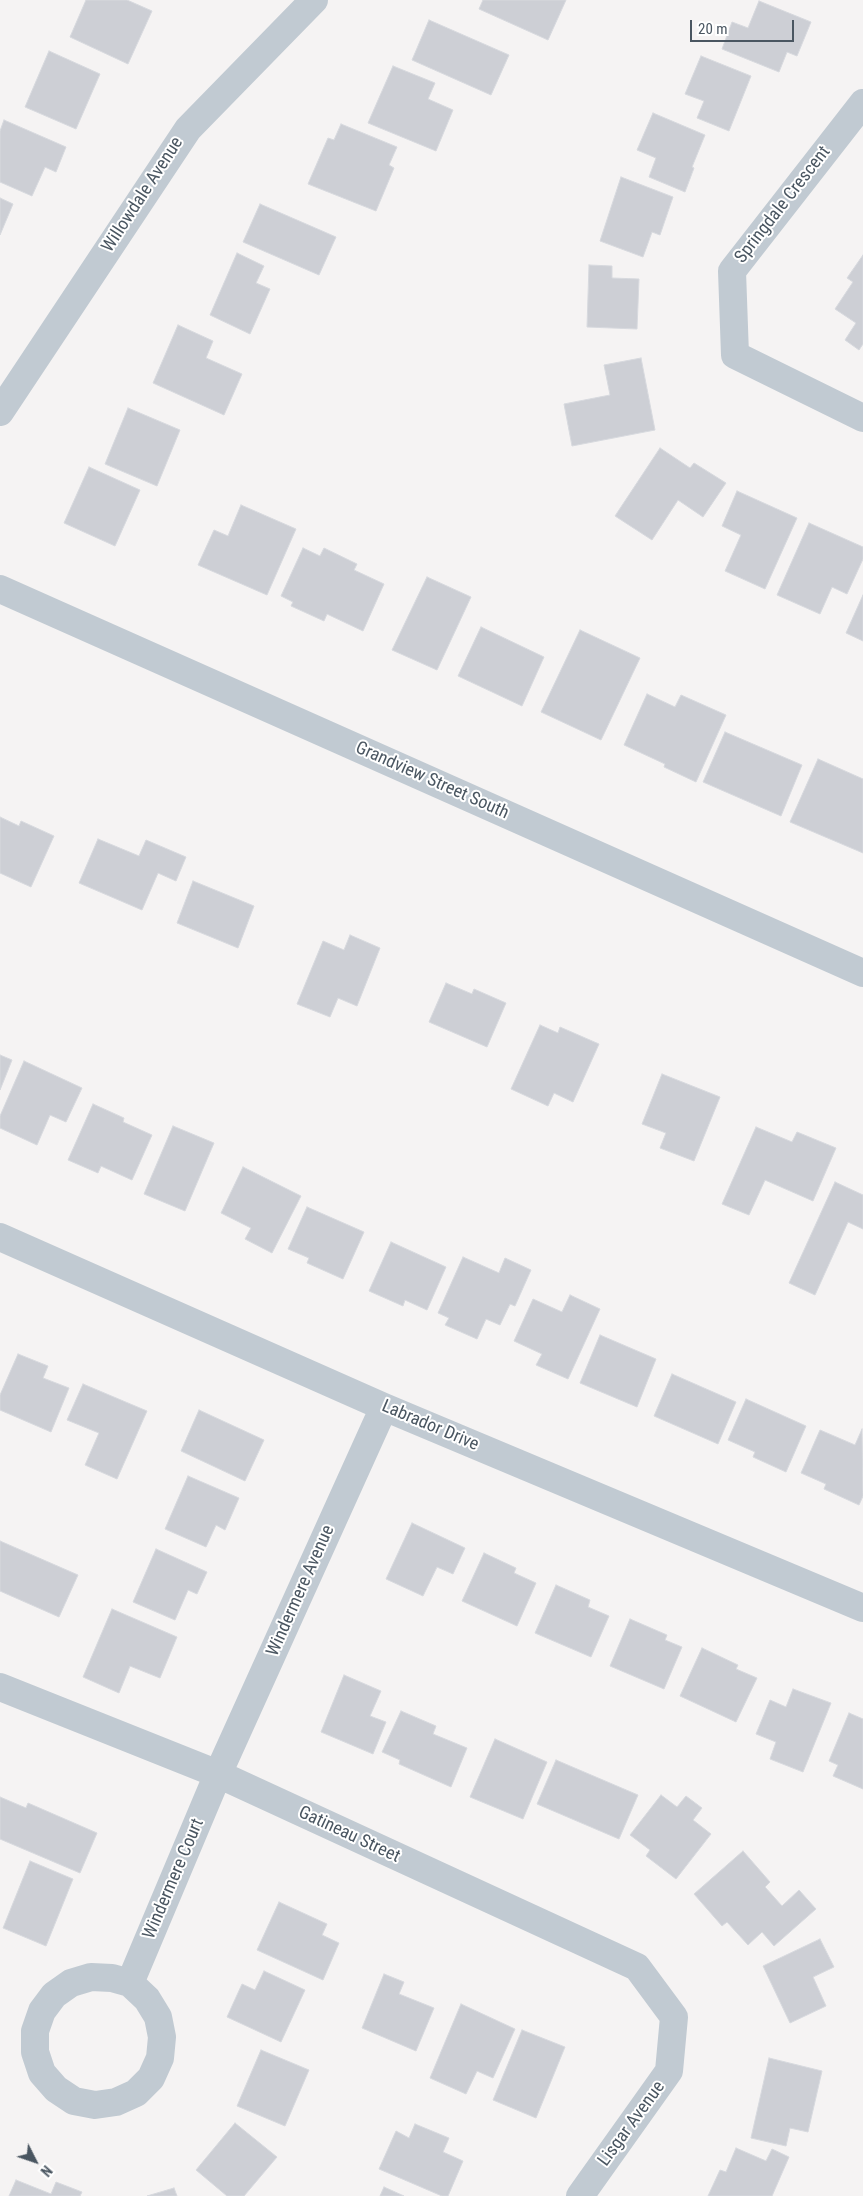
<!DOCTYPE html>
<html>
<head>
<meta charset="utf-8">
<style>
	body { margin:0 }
	#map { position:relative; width:863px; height:2196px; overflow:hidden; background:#f5f3f3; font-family:"Roboto Condensed",sans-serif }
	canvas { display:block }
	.north { position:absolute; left:10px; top:2136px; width:50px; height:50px; -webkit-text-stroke:4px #fff; paint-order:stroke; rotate:131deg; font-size:14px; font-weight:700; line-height:20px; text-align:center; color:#4a5661 }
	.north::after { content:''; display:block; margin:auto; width:18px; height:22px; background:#4a5661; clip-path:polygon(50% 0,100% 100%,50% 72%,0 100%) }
	.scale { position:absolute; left:690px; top:20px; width:104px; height:22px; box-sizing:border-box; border:2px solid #4a5661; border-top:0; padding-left:6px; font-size:15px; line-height:18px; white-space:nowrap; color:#4a5661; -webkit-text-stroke:4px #fff; paint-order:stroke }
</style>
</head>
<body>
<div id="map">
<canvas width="863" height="2196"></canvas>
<div class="north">N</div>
<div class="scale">20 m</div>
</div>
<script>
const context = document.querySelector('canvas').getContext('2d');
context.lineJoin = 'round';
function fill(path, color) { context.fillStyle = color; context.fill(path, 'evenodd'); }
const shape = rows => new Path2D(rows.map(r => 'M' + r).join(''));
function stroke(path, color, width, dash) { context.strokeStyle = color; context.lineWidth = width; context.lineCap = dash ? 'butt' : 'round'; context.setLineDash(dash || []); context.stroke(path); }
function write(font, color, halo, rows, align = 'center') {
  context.font = font + ' "Roboto Condensed",sans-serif'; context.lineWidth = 4; context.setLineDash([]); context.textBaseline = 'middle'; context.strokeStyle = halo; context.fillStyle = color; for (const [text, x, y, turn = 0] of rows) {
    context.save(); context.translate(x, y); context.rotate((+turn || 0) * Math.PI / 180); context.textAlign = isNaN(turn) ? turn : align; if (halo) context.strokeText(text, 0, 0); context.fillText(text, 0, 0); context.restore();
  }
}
const building = shape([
	[86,0,127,0,152,11,128,64,70,37,86,0],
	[483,0,566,0,548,40,479,9,483,0],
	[759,1,811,22,797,56,787,52,779,72,722,49,732,22,748,28,759,1],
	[429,20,509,55,491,95,412,60,429,20],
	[49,51,100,74,76,129,25,107,49,51],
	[701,56,751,76,729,131,697,118,704,101,685,94,701,56],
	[393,66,435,83,428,99,453,110,436,151,368,123,393,66],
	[653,113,705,135,692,167,694,168,685,192,649,177,656,158,637,150,653,113],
	[4,120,66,147,56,172,45,167,32,196,0,182,0,131,4,120],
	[341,124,397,147,389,165,394,168,376,211,308,184,328,138,334,140,341,124],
	[621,177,673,197,660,235,652,232,643,257,600,241,621,177],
	[0,198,13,204,0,235,0,198],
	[260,204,336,237,319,275,243,242,260,204],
	[237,253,264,266,256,283,270,289,250,334,210,315,237,253],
	[863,255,863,344,859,350,845,340,856,323,835,309,853,282,847,278,863,255],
	[589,265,612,266,612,278,639,279,637,329,587,327,589,265],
	[178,325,213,341,206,358,242,374,224,415,153,383,178,325],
	[641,358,655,430,572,446,564,404,610,395,604,365,641,358],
	[128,408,180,430,157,486,105,464,128,408],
	[660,448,690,468,694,463,726,483,703,517,678,500,652,540,615,516,660,448],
	[89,467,140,490,115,546,64,523,89,467],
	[737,491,797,518,765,589,725,571,741,535,722,526,737,491],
	[241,505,296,529,267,595,198,565,214,530,228,536,241,505],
	[809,523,863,547,863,559,847,594,832,587,820,614,777,595,809,523],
	[303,548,320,556,324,548,357,564,354,570,384,584,363,631,327,614,324,621,291,606,293,602,281,596,303,548],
	[427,577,471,597,437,670,392,650,427,577],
	[863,595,863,641,846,633,863,595],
	[481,627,544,657,522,706,458,676,481,627],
	[580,630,640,658,601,740,541,712,580,630],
	[647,694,675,707,681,695,726,715,696,782,664,767,665,764,624,745,647,694],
	[725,732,802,765,781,816,703,782,725,732],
	[818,759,863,779,863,853,790,822,818,759],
	[0,817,19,826,21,821,54,836,31,887,0,873,0,817],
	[98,839,139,856,146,840,186,857,176,881,158,873,142,910,79,883,98,839],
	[193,881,254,906,238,948,177,923,193,881],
	[350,935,380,948,357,1006,338,998,330,1017,297,1004,323,941,344,950,350,935],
	[446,983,472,994,474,989,506,1003,487,1047,429,1022,446,983],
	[540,1025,558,1033,560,1027,599,1044,573,1102,554,1093,548,1106,511,1089,540,1025],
	[0,1055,12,1060,0,1090,0,1055],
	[24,1061,82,1088,66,1122,50,1115,37,1145,0,1128,0,1116,24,1061],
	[662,1074,720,1097,694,1161,660,1148,666,1133,642,1124,662,1074],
	[93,1104,124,1118,123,1122,152,1135,132,1180,101,1166,98,1173,68,1160,93,1104],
	[173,1126,214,1143,185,1211,144,1194,173,1126],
	[756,1127,792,1142,797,1132,836,1148,813,1201,765,1180,749,1215,722,1204,756,1127],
	[243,1167,301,1196,272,1253,245,1239,251,1228,221,1213,243,1167],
	[835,1182,863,1195,863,1229,848,1222,815,1295,789,1283,835,1182],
	[307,1207,364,1232,343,1279,307,1263,309,1258,288,1249,307,1207],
	[391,1242,446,1267,427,1310,405,1300,403,1306,369,1291,391,1242],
	[463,1257,499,1273,505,1258,531,1270,515,1306,510,1304,500,1325,486,1319,477,1339,445,1325,449,1318,438,1313,463,1257],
	[570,1295,600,1309,568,1379,536,1365,542,1354,514,1341,533,1299,562,1312,570,1295],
	[600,1335,656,1359,637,1407,580,1383,600,1335],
	[18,1354,48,1366,43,1378,69,1388,51,1432,0,1410,0,1395,18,1354],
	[672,1374,736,1402,718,1444,654,1416,672,1374],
	[83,1384,147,1411,117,1479,85,1465,99,1433,67,1420,83,1384],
	[746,1399,806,1426,786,1472,753,1457,755,1452,728,1440,746,1399],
	[199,1410,264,1440,245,1481,181,1451,199,1410],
	[862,1429,863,1496,859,1505,824,1489,826,1484,801,1473,820,1430,855,1445,862,1429],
	[188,1476,239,1498,225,1530,216,1525,206,1547,165,1529,188,1476],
	[412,1523,465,1548,453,1574,437,1567,423,1596,386,1579,412,1523],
	[0,1541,78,1575,59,1617,0,1591,0,1541],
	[156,1549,207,1572,197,1594,188,1590,175,1620,133,1602,156,1549],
	[484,1553,516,1568,514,1573,536,1583,517,1626,462,1601,484,1553],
	[556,1585,590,1600,588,1607,609,1616,591,1657,535,1633,556,1585],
	[112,1609,177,1637,160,1678,130,1666,119,1693,83,1677,112,1609],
	[630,1619,667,1635,665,1640,682,1647,664,1689,610,1666,630,1619],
	[702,1648,738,1665,736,1669,757,1678,736,1722,680,1696,702,1648],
	[344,1675,381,1691,370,1716,386,1722,373,1754,321,1732,344,1675],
	[793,1689,831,1703,803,1772,770,1759,776,1742,756,1734,770,1700,786,1707,793,1689],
	[401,1711,436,1726,433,1734,467,1748,451,1787,399,1764,400,1760,382,1752,401,1711],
	[849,1713,863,1719,863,1789,833,1776,838,1765,829,1761,849,1713],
	[495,1739,547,1762,523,1819,470,1797,495,1739],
	[556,1760,638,1795,619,1839,537,1804,556,1760],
	[661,1795,677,1807,686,1796,702,1808,693,1820,711,1834,676,1879,646,1856,650,1850,630,1835,661,1795],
	[0,1797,26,1808,28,1803,97,1833,80,1873,0,1839,0,1797],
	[743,1851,770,1882,765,1887,782,1906,799,1890,816,1909,774,1946,762,1932,748,1945,727,1922,722,1926,694,1894,743,1851],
	[30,1861,73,1879,46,1946,3,1928,30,1861],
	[279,1902,327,1924,322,1935,339,1943,323,1980,257,1950,279,1902],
	[820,1939,834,1967,813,1977,826,2006,790,2023,763,1966,820,1939],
	[264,1971,305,1990,281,2042,227,2017,242,1984,255,1990,264,1971],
	[384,1974,404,1982,399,1994,434,2008,416,2051,362,2028,384,1974],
	[461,2004,515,2029,493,2078,477,2071,466,2094,430,2078,461,2004],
	[522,2030,565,2047,536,2118,493,2100,522,2030],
	[261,2050,309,2070,285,2126,237,2106,261,2050],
	[769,2058,822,2071,808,2132,790,2128,786,2146,751,2138,769,2058],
	[235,2123,277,2157,244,2196,227,2196,196,2170,235,2123],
	[415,2124,449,2138,443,2152,463,2161,448,2196,442,2196,379,2169,396,2131,409,2138,415,2124],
	[736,2148,766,2161,772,2149,789,2157,772,2196,708,2196,720,2170,726,2172,736,2148],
	[16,2180,51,2194,56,2182,82,2192,80,2196,9,2196,16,2180],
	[384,2187,404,2196,380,2196,384,2187],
	[174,2188,177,2196,147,2196,174,2188]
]);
fill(building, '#cdcfd5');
stroke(building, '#d7d9de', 1);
stroke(shape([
	[863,103,732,271,735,355,863,418],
	[0,412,188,129,314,0],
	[0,589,863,973],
	[0,1237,384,1407,863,1608],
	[0,1687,218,1774,637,1967,674,2017,669,2071,580,2196],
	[130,1983,112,1978,91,1977,71,1983,54,1995,42,2011,35,2031,35,2052,42,2073,56,2089,74,2101,95,2105,116,2102,136,2093,151,2078,160,2058,162,2037,158,2017,147,1999,130,1983,218,1774,384,1407]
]), '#c1cad2', 28);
write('18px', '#4a5661', '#fff', [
	["Willowdale Avenue",143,195,-57],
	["Springdale Crescent",783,205,-52],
	["Grandview Street South",432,781,24],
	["Labrador Drive",430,1426,23],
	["Windermere Avenue",301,1591,-66],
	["Gatineau Street",349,1835,25],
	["Windermere Court",174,1879,-67],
	["Lisgar Avenue",632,2124,-54]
]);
</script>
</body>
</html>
